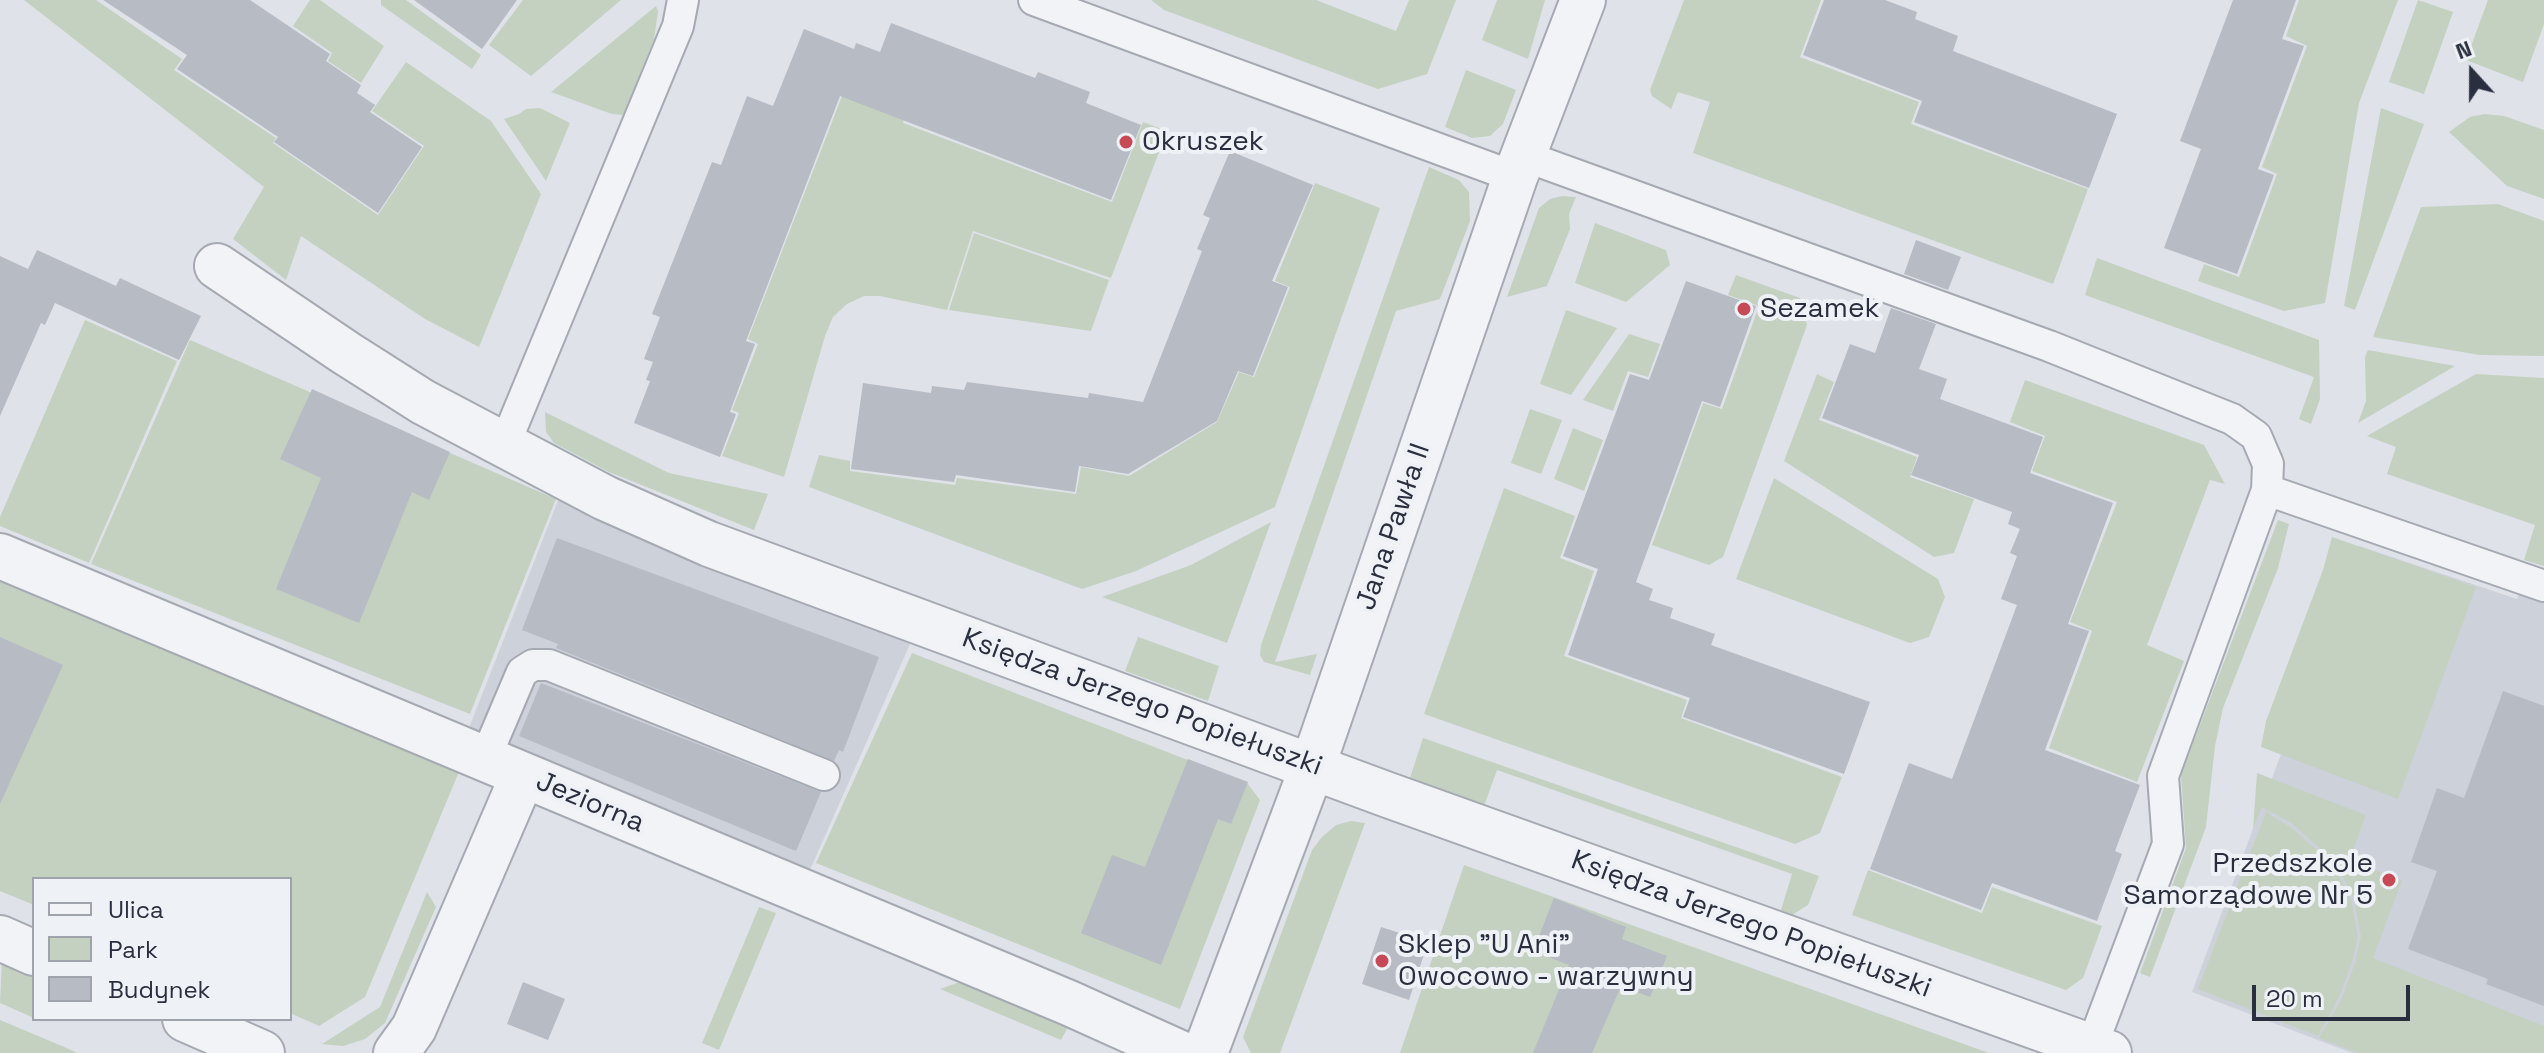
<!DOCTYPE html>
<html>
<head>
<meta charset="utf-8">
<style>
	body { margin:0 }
	#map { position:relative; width:2544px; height:1053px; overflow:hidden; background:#dfe2e8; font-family:"Space Grotesk",sans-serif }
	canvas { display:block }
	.legend { position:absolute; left:32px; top:877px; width:260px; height:144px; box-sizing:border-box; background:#eef1f5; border:2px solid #9fa3ac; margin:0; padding:10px 14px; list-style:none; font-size:24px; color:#292f3e }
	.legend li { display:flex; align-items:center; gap:16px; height:40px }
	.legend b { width:40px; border:2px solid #9fa3ac }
	.north { position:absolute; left:2432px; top:32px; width:80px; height:80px; -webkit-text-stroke:6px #eef1f5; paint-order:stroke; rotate:339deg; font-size:22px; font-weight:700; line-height:32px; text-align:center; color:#292f3e }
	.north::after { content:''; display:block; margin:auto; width:28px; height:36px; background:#292f3e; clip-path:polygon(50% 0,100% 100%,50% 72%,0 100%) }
	.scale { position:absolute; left:2252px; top:985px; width:158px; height:36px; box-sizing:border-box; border:4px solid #292f3e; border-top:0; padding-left:10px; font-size:24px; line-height:28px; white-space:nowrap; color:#292f3e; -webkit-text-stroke:6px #eef1f5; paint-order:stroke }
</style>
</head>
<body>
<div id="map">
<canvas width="2544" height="1053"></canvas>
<ul class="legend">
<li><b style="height:10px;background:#f1f3f6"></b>Ulica</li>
<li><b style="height:22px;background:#c4d1c0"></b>Park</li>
<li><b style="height:22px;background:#b6bbc4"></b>Budynek</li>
</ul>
<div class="north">N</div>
<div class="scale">20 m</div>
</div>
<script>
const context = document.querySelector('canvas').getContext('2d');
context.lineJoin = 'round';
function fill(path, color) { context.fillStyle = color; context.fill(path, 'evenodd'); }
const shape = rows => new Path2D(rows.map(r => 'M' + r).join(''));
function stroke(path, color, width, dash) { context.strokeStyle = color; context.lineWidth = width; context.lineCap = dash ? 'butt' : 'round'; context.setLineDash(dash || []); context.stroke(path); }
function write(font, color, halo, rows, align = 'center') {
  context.font = font + ' "Space Grotesk",sans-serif'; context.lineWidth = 8; context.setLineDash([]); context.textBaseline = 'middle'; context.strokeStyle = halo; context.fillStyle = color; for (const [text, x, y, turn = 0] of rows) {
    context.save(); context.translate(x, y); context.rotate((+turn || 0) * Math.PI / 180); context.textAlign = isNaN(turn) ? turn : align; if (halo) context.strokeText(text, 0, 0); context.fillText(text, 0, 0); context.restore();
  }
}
fill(shape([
	[559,498,910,644,809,872,469,728],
	[2359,546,2517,599,2530,565,2544,570,2544,1053,2352,1053,2192,992]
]), '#cdd1d9');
fill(shape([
	[24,0,96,0,182,59,174,70,276,138,273,143,378,215,424,146,372,111,406,62,491,121,541,194,479,347,425,319,301,236,286,280,233,239,264,187],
	[310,0,320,0,384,46,361,83,328,61,332,53,293,26],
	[381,0,406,0,481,55,472,69,381,5],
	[523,0,621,0,531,76,489,45],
	[1151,0,1316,0,1396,31,1409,0,1456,0,1427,74,1378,89,1164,10],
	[1497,0,1545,0,1528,59,1482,40],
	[1684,0,1821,0,1800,57,1919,102,1911,124,2088,189,2053,284,1693,153,1710,102,1678,92,1671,109,1652,96,1650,90],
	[2299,0,2398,0,2359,103,2325,303,2284,311,2198,281,2204,264,2239,277,2277,174,2262,167,2307,46,2286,36],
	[2418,0,2453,12,2424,94,2389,82],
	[2488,0,2544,0,2544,24,2523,82,2466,60],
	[656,6,658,12,654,39,623,115,612,114,551,92],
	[1466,70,1516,90,1503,124,1490,136,1472,138,1445,127],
	[842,96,904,119,903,123,1112,202,1143,122,1167,131,1111,278,973,231,947,310,880,296,864,296,847,304,833,317,825,336,784,477,722,456,739,413,732,410,758,344,748,339],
	[540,108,570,123,546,181,504,119,519,114,526,109],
	[2381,108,2424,124,2355,310,2344,306],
	[2485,114,2504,116,2544,130,2544,199,2507,186,2449,132,2470,117],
	[1429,167,1459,180,1469,192,1470,221,1440,299,1396,311,1275,662,1317,654,1310,675,1264,662,1260,655,1261,645],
	[1315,183,1380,208,1275,507,1136,571,1082,589,809,487,819,455,850,461,850,471,955,485,957,478,1076,494,1081,467,1129,476,1217,422,1239,372,1254,377,1290,287,1275,281],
	[1562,196,1576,197,1569,214,1570,229,1547,286,1507,297,1539,208,1550,199],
	[2498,204,2544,221,2544,356,2480,355,2373,337,2421,207],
	[1595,223,1666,250,1670,265,1626,302,1575,283],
	[974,233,1109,280,1091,331,949,310],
	[2097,258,2319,340,2320,399,2311,424,2299,419,2314,377,2085,295],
	[1736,275,1800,298,1807,325,1723,557,1709,565,1652,545,1703,403,1722,409,1759,306,1728,295],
	[1566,310,1617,328,1571,395,1540,384],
	[85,320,177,361,89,563,0,526,0,517],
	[1629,334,1660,344,1648,377,1628,371,1613,411,1583,400],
	[190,340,556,499,470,714,91,564],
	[2368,350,2455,366,2358,423,2366,401,2365,357],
	[1817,374,1834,382,1819,420,1917,457,1910,477,1974,499,1954,553,1934,557,1784,461],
	[2476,374,2544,378,2544,566,2524,560,2535,525,2387,474,2396,447,2367,436],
	[2025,380,2204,445,2225,484,2210,480,2147,645,2184,661,2137,782,2049,748,2092,631,2070,622,2117,502,2032,471,2045,436,2010,422],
	[1530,409,1562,420,1541,474,1511,463],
	[545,412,669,473,768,494,754,530,609,472,554,443,546,432],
	[1573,428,1603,440,1584,491,1554,479],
	[1774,478,1938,579,1945,597,1929,637,1910,643,1736,579],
	[1504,488,1575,516,1560,558,1594,571,1564,656,1687,700,1681,718,1842,777,1820,833,1795,844,1424,714],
	[2278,520,2289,524,2278,568,2223,708,2215,746,2206,827,2150,977,2140,973,2186,848,2181,775],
	[1271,522,1227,643,1102,597,1191,565],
	[2332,537,2476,587,2398,799,2261,747,2266,721,2323,570],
	[0,569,461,767,365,997,319,1026,290,1013,290,879,34,879,34,905,0,891],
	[1138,637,1219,666,1208,701,1125,671],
	[912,653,1247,783,1260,800,1180,1009,816,863],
	[1423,738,1819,876,1808,905,1792,915,1781,910,1792,874,1497,770,1484,806,1409,781],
	[2257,773,2366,815,2349,861,2402,880,2373,958,2544,1026,2544,1053,2358,1053,2319,1038,2342,998,2355,963,2361,936,2354,899,2341,873,2318,847,2293,824,2262,807,2253,829],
	[2266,812,2290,827,2317,850,2338,874,2351,900,2358,937,2352,962,2339,997,2318,1036,2198,989],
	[1351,821,1365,823,1280,1053,1251,1053,1243,1037,1312,850,1322,837,1336,825],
	[1464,865,1989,1053,1400,1053],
	[1868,870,1982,913,1992,887,2102,926,2083,978,2066,990,1852,915],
	[427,892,436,907,385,1023,365,1039,343,1046,322,1044,380,1007],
	[759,907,776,913,719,1050,702,1043],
	[2,961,34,975,34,1018,0,1003],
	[963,981,1069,1025,1061,1040,940,989],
	[0,1020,69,1049,77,1053,0,1053]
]), '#c4d1c0');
fill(shape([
	[103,0,250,0,330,54,326,61,361,85,357,93,375,105,370,112,422,147,378,213,274,142,278,137,177,69,187,55],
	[414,0,517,0,482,49],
	[1824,0,1885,0,1917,12,1915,19,1958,36,1953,51,2117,114,2089,188,1914,122,1922,101,1803,55],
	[2233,0,2296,0,2282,39,2304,46,2258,169,2274,175,2237,274,2164,248,2201,149,2180,141],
	[891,23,1035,78,1038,72,1090,92,1086,103,1141,125,1111,200,840,96,746,341,755,344,730,412,736,414,720,457,634,423,650,381,646,380,653,362,644,359,660,317,652,314,712,162,721,165,747,96,773,106,804,29,854,49,856,43,880,52],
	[1230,151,1313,185,1272,281,1288,287,1253,376,1238,371,1217,421,1128,474,1079,466,1075,492,956,475,954,482,851,469,863,383,931,393,932,386,964,390,967,382,1088,398,1089,393,1143,402,1202,251,1197,249,1210,218,1203,215],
	[1916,240,1961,257,1948,290,1904,274],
	[37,250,116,286,120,278,201,316,179,360,55,303,45,325,41,323,0,416,0,256,28,269],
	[1686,281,1756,306,1720,407,1702,401,1636,582,1653,589,1649,600,1673,608,1670,618,1715,634,1711,645,1870,702,1844,774,1683,717,1690,698,1568,655,1598,569,1563,556,1630,374,1649,380],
	[1891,308,1936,324,1919,369,1947,379,1940,399,2043,437,2030,473,2113,503,2068,624,2089,631,2045,750,2140,785,2115,851,2122,854,2097,921,1992,883,1981,910,1870,869,1909,763,1952,779,2017,605,2001,599,2017,556,2010,553,2020,529,2008,524,2012,512,1911,475,1919,455,1822,418,1850,344,1875,353],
	[312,389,450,452,429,500,412,492,359,623,276,589,321,478,280,459],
	[557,538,879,657,843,752,839,750,834,761,556,648,558,644,522,630],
	[0,637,63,665,0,804],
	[541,683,821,792,796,851,519,736],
	[2503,691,2544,706,2544,1006,2486,984,2488,979,2408,949,2437,871,2411,862,2437,788,2464,798],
	[1188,759,1248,782,1231,824,1218,819,1161,965,1081,933,1112,855,1145,867],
	[1554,898,1626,927,1622,939,1667,956,1650,997,1621,986,1592,1053,1533,1053,1569,965,1533,951],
	[1381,927,1428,942,1409,1000,1362,984],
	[523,982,565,999,548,1040,507,1024]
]), '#b6bbc4');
const service = shape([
	[1034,0,1515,177],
	[1524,156,2049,346,2232,419,2256,436,2268,464,2267,490,2163,776,2168,844,2092,1046],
	[504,446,678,26,683,0],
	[2267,490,2544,586],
	[485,759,522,672,533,665,549,665,824,775]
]);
const minor = shape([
	[217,266,346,353,423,402,605,498,709,544,1388,795,2109,1053],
	[0,556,1069,1003,1180,1053],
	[0,938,34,953],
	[185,1019,262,1053],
	[396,1053,414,1028,523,775]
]);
const tertiary = shape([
	[1205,1053,1313,765,1515,177,1583,0]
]);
stroke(service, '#a5a9b2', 34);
stroke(minor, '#a5a9b2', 48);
stroke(tertiary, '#a5a9b2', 48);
stroke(service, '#f1f3f6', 30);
stroke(minor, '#f1f3f6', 44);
stroke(tertiary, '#f1f3f6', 44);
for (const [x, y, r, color] of [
	[1126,142,8,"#c84956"],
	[1744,309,8,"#c84956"],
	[2389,880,8,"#c84956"],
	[1382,961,8,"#c84956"]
]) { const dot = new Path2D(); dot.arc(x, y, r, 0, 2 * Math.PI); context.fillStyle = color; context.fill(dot); stroke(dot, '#eef1f5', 3); }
write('28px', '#292f3e', '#eef1f5', [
	["Okruszek",1142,142],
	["Sezamek",1760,309],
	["Przedszkole",2373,864,"right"],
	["Samorządowe Nr 5",2373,896,"right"],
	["Sklep \"U Ani\"",1398,945],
	["Owocowo - warzywny",1398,977]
], 'left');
write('28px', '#292f3e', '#eef1f5', [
	["Jana Pawła II",1394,527,-71],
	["Księdza Jerzego Popiełuszki",1142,703,20],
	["Jeziorna",590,803,23],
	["Księdza Jerzego Popiełuszki",1751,925,20]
]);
</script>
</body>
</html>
